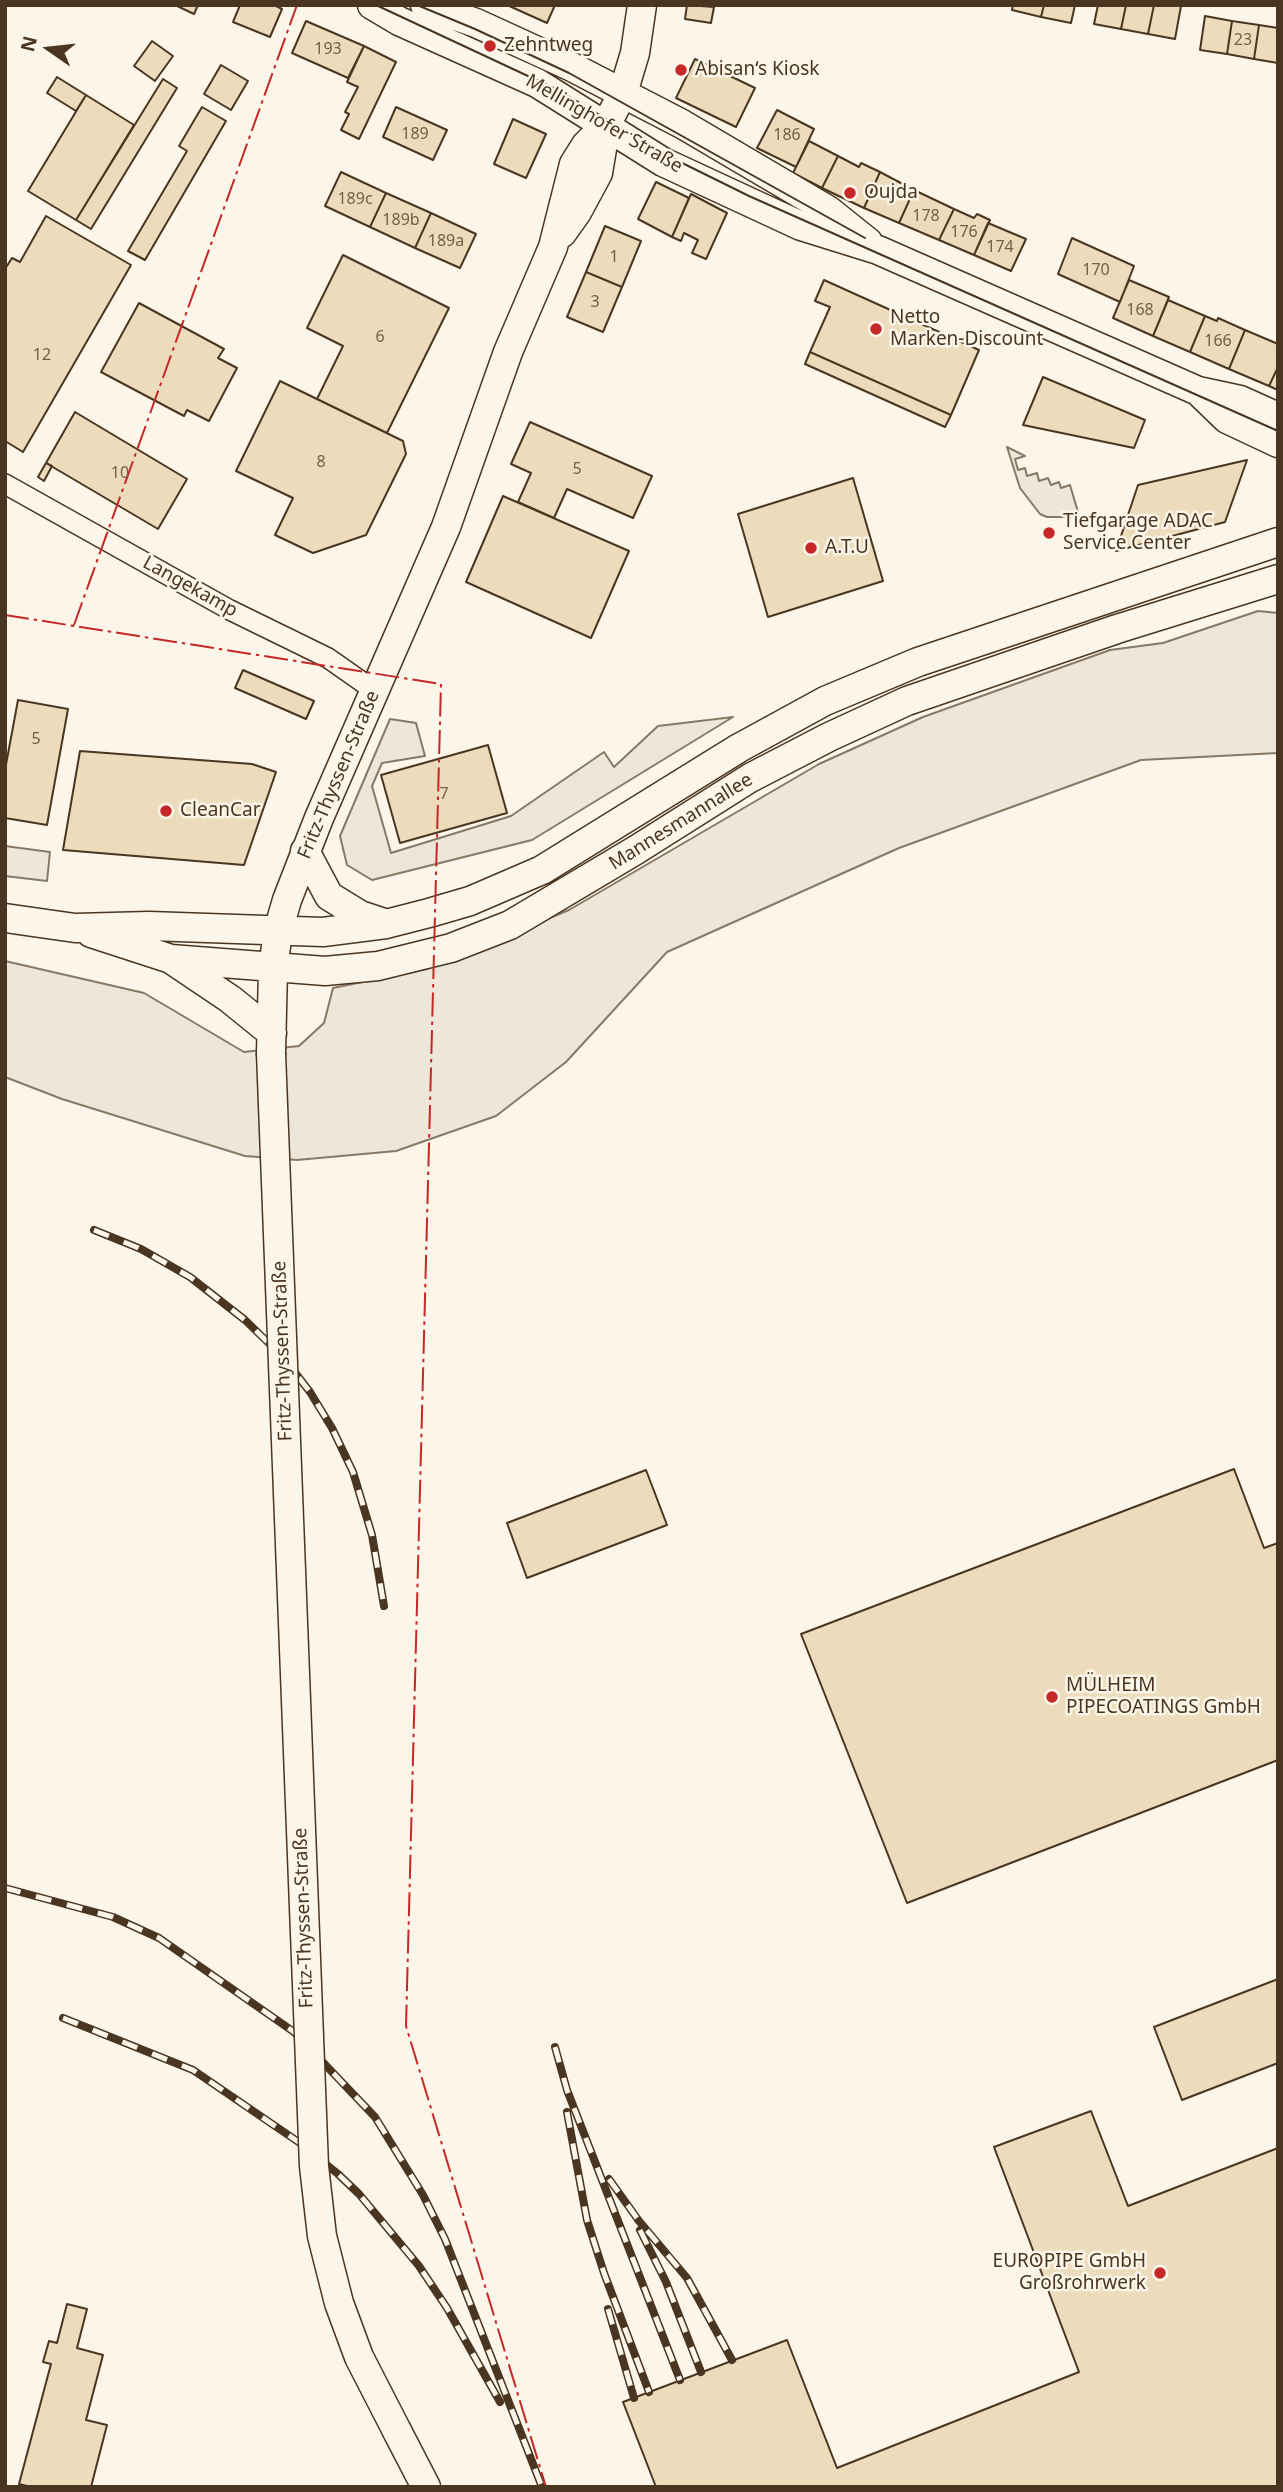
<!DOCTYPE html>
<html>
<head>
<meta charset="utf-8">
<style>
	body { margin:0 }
	#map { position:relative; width:1283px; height:2492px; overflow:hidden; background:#fbf6e9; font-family:"Noto Sans",sans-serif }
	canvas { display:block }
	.frame { position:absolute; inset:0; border:7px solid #4a3520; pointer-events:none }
	.north { position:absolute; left:14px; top:14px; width:70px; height:70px; -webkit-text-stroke:5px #fbf6e9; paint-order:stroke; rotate:284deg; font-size:19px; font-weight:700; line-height:28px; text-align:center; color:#4a3520 }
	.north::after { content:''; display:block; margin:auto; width:24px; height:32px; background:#4a3520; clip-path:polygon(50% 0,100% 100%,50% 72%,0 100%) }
</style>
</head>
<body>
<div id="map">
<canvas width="1283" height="2492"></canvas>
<div class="frame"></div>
<div class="north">N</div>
</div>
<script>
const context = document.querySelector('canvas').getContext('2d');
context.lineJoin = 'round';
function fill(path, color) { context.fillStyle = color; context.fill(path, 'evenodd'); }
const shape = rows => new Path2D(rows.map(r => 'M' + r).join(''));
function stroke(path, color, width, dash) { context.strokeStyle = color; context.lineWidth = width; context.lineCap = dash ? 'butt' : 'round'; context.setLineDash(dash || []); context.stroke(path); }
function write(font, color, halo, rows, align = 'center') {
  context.font = font + ' "Noto Sans",sans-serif'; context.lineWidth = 5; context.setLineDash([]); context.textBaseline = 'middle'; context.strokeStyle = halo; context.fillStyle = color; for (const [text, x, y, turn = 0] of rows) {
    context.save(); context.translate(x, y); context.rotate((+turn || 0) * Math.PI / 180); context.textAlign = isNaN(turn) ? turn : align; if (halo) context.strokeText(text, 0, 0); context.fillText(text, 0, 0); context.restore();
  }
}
const green = shape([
	[1007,447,1025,456,1015,459,1018,470,1025,468,1027,476,1037,473,1039,481,1048,478,1051,485,1059,482,1061,488,1070,485,1078,512,1062,517,1047,517,1040,514,1020,488,1007,447],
	[1258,611,1278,613,1278,753,1141,760,899,848,667,952,566,1062,496,1116,396,1151,297,1160,245,1156,62,1099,5,1077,5,961,144,993,244,1052,299,1046,324,1023,333,988,427,969,569,910,819,764,923,717,1110,650,1163,643,1258,611],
	[733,717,532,840,372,880,347,865,340,836,390,719,416,723,425,756,382,763,372,786,391,853,511,816,604,752,614,767,658,726,733,717],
	[5,846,50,852,47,881,5,876,5,846]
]);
fill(green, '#ede6d9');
stroke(green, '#887966', 2);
const building = shape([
	[175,5,198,5,194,14,175,5],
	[240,5,274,5,282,9,270,37,233,22,240,5],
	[507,5,555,5,547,23,507,5],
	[687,5,714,7,711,23,685,19,687,5],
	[1013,5,1044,5,1041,17,1012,10,1013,5],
	[1044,5,1075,5,1071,23,1041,17,1044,5],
	[1098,5,1126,5,1121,29,1094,24,1098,5],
	[1126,5,1154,5,1148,34,1121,29,1126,5],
	[1154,5,1181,6,1175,39,1148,34,1154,5],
	[1205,16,1232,21,1227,54,1200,50,1205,16],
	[306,21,364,46,348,78,292,53,306,21],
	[1232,21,1259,25,1254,59,1227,54,1232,21],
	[1259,25,1278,28,1278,63,1254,59,1259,25],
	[152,41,173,56,155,81,134,66,152,41],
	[364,46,396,62,359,139,341,130,349,114,345,112,358,87,347,82,364,46],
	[695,59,755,88,736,127,676,98,695,59],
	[221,65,248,81,231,110,204,94,221,65],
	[57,77,86,95,76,111,47,93,57,77],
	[163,79,177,88,91,229,76,220,163,79],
	[86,95,134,125,76,220,28,191,86,95],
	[202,107,226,121,145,260,128,251,187,151,179,146,202,107],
	[396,107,447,130,433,160,383,137,396,107],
	[777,110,814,129,796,167,757,148,777,110],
	[513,119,546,134,526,178,494,164,513,119],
	[809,141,838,156,822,188,793,173,809,141],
	[838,156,859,167,861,163,880,172,864,208,822,188,838,156],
	[341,172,386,193,370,227,325,206,341,172],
	[880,172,914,190,899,223,864,208,880,172],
	[656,182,689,198,672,237,638,219,656,182],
	[914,190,954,209,939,240,899,223,914,190],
	[386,193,431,213,415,248,370,227,386,193],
	[691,194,727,213,706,259,692,253,698,240,684,233,681,241,672,237,691,194],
	[954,209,974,218,977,214,990,220,974,255,939,240,954,209],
	[431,213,476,234,460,268,415,248,431,213],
	[46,216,131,265,23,452,5,441,5,269,12,258,20,262,46,216],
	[988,223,1026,239,1011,271,974,255,988,223],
	[605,226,641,241,622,287,586,272,605,226],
	[1072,238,1134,266,1120,302,1058,274,1072,238],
	[343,255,449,308,387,433,317,399,343,346,307,328,343,255],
	[586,272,622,287,603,332,567,317,586,272],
	[824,280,979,350,951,415,810,352,830,307,815,301,824,280],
	[1129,280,1169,297,1153,336,1113,318,1129,280],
	[1168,300,1205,316,1190,352,1153,336,1168,300],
	[139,303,224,349,218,358,237,368,209,421,187,410,184,416,101,372,139,303],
	[1205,316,1217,321,1218,318,1245,330,1229,369,1190,352,1205,316],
	[1245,330,1278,344,1278,367,1269,386,1229,369,1245,330],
	[810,352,951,415,945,427,805,364,810,352],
	[1278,367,1278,390,1269,386,1278,367],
	[1043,377,1145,420,1134,448,1023,425,1043,377],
	[280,381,403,441,406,454,366,535,313,553,275,535,293,498,236,471,280,381],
	[75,412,187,479,158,529,46,463,75,412],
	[530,422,652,476,633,518,567,489,554,518,518,502,531,473,511,464,530,422],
	[1247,460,1225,522,1116,551,1138,485,1247,460],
	[46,463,52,466,44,481,38,477,46,463],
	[853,478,883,581,768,617,738,514,853,478],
	[503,496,629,551,591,638,466,582,503,496],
	[243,670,314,701,306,719,235,688,243,670],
	[18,700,68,709,47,825,5,818,5,770,18,700],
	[488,745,507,813,400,843,381,775,488,745],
	[80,751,252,764,276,772,244,865,63,850,80,751],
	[1234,1469,1264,1548,1278,1543,1278,1760,907,1903,801,1634,1234,1469],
	[646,1470,667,1525,527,1578,507,1523,646,1470],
	[1278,1979,1278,2063,1182,2100,1154,2027,1278,1979],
	[1091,2111,1128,2206,1278,2148,1278,2487,656,2487,623,2402,787,2340,837,2468,1079,2372,994,2147,1091,2111],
	[67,2304,87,2309,77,2348,103,2355,86,2420,107,2425,91,2487,31,2487,19,2484,51,2364,43,2362,49,2341,57,2343,67,2304]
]);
fill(building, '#ecdcbc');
stroke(building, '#4a3520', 2);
const street = shape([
	[5,484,230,610,328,658,375,691]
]);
const secondary = shape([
	[372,5,399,21,537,83,663,162,801,226,878,250,1198,391,1240,400,1278,417],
	[425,5,476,23,572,67,682,124,828,210,868,242],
	[562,233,577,212,598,173,606,125],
	[1198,391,1227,419,1278,443],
	[305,851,329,896,360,915,384,923],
	[5,918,75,928,149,926,323,932,386,924,429,913,470,901,542,870,739,748,825,701,918,662,1278,542],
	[91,933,171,959,325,971,378,966,451,948,510,925,636,850,750,778,829,737,907,701,1117,629,1278,579],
	[172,960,230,999,272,1033],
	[271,1053,273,969,278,931,287,900,319,818,446,527,508,352,553,247,574,164,586,145,606,125,623,93,635,53,642,5],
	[397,2431,426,2487]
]);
stroke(street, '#4a3520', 22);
stroke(secondary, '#4a3520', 31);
stroke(street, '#fbf6e9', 19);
stroke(secondary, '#fbf6e9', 28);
stroke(shape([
	[376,5,560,91,666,155,749,196,1278,431],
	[417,5,475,29,569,73,865,238]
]), '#4a3520', 2);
const rail = shape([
	[94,1230,141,1249,190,1277,245,1320,283,1357,310,1392,332,1428,353,1472,372,1535,384,1606],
	[5,1888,113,1917,159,1938,294,2032,375,2117,423,2195,445,2239,542,2487],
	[63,2018,193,2070,300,2143,338,2174,359,2194,419,2266,447,2308,500,2402],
	[555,2047,567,2090,680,2380],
	[567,2112,587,2220,604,2273,649,2392],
	[609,2179,639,2221,687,2278,732,2360],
	[640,2230,666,2282,701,2372],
	[608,2309,634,2398]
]);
stroke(rail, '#4a3520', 8);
stroke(rail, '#fbf6e9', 5, [16]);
const secondaryBridge = shape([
	[271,1053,314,2166,322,2236,339,2303,359,2357,397,2431]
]);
stroke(secondaryBridge, '#4a3520', 31, []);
stroke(secondaryBridge, '#fbf6e9', 28);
stroke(shape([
	[5,615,441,684,406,2026,546,2487],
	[74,625,297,5]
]), '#c62828', 2, [24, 5, 3.5, 5]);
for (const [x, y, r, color] of [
	[490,46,7,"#c62828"],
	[681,70,7,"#c62828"],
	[850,193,7,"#c62828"],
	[876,329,7,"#c62828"],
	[1049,533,7,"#c62828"],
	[811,548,7,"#c62828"],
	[166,811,7,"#c62828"],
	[1052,1697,7,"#c62828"],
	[1160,2273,7,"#c62828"]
]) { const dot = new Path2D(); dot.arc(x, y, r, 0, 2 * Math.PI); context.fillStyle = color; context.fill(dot); stroke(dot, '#fbf6e9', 2.5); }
write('16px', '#725f47', null, [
	["23",1243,40],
	["193",328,49],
	["189",415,134],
	["186",787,135],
	["189c",355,199],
	["178",926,216],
	["189b",401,220],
	["176",964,232],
	["189a",446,241],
	["174",1000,247],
	["1",614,257],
	["170",1096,270],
	["3",595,302],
	["168",1140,310],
	["6",380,337],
	["166",1218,341],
	["12",42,355],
	["8",321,462],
	["5",577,469],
	["10",120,473],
	["5",36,739],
	["7",444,794]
]);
write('19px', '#4a3520', '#fbf6e9', [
	["Zehntweg",504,46],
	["Abisan‘s Kiosk",695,70],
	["Oujda",864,193],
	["Netto",890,318],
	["Marken-Discount",890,340],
	["Tiefgarage ADAC",1063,522],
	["Service Center",1063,544],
	["A.T.U",825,548],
	["CleanCar",180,811],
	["MÜLHEIM",1066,1686],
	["PIPECOATINGS GmbH",1066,1708],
	["EUROPIPE GmbH",1146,2262,"right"],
	["Großrohrwerk",1146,2284,"right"]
], 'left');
write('19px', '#4a3520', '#fbf6e9', [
	["Mellinghofer Straße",604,124,30],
	["Langekamp",190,587,29],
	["Fritz-Thyssen-Straße",339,775,-67],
	["Mannesmannallee",681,822,-32],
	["Fritz-Thyssen-Straße",283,1351,-92],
	["Fritz-Thyssen-Straße",304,1918,-92]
]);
</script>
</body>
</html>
